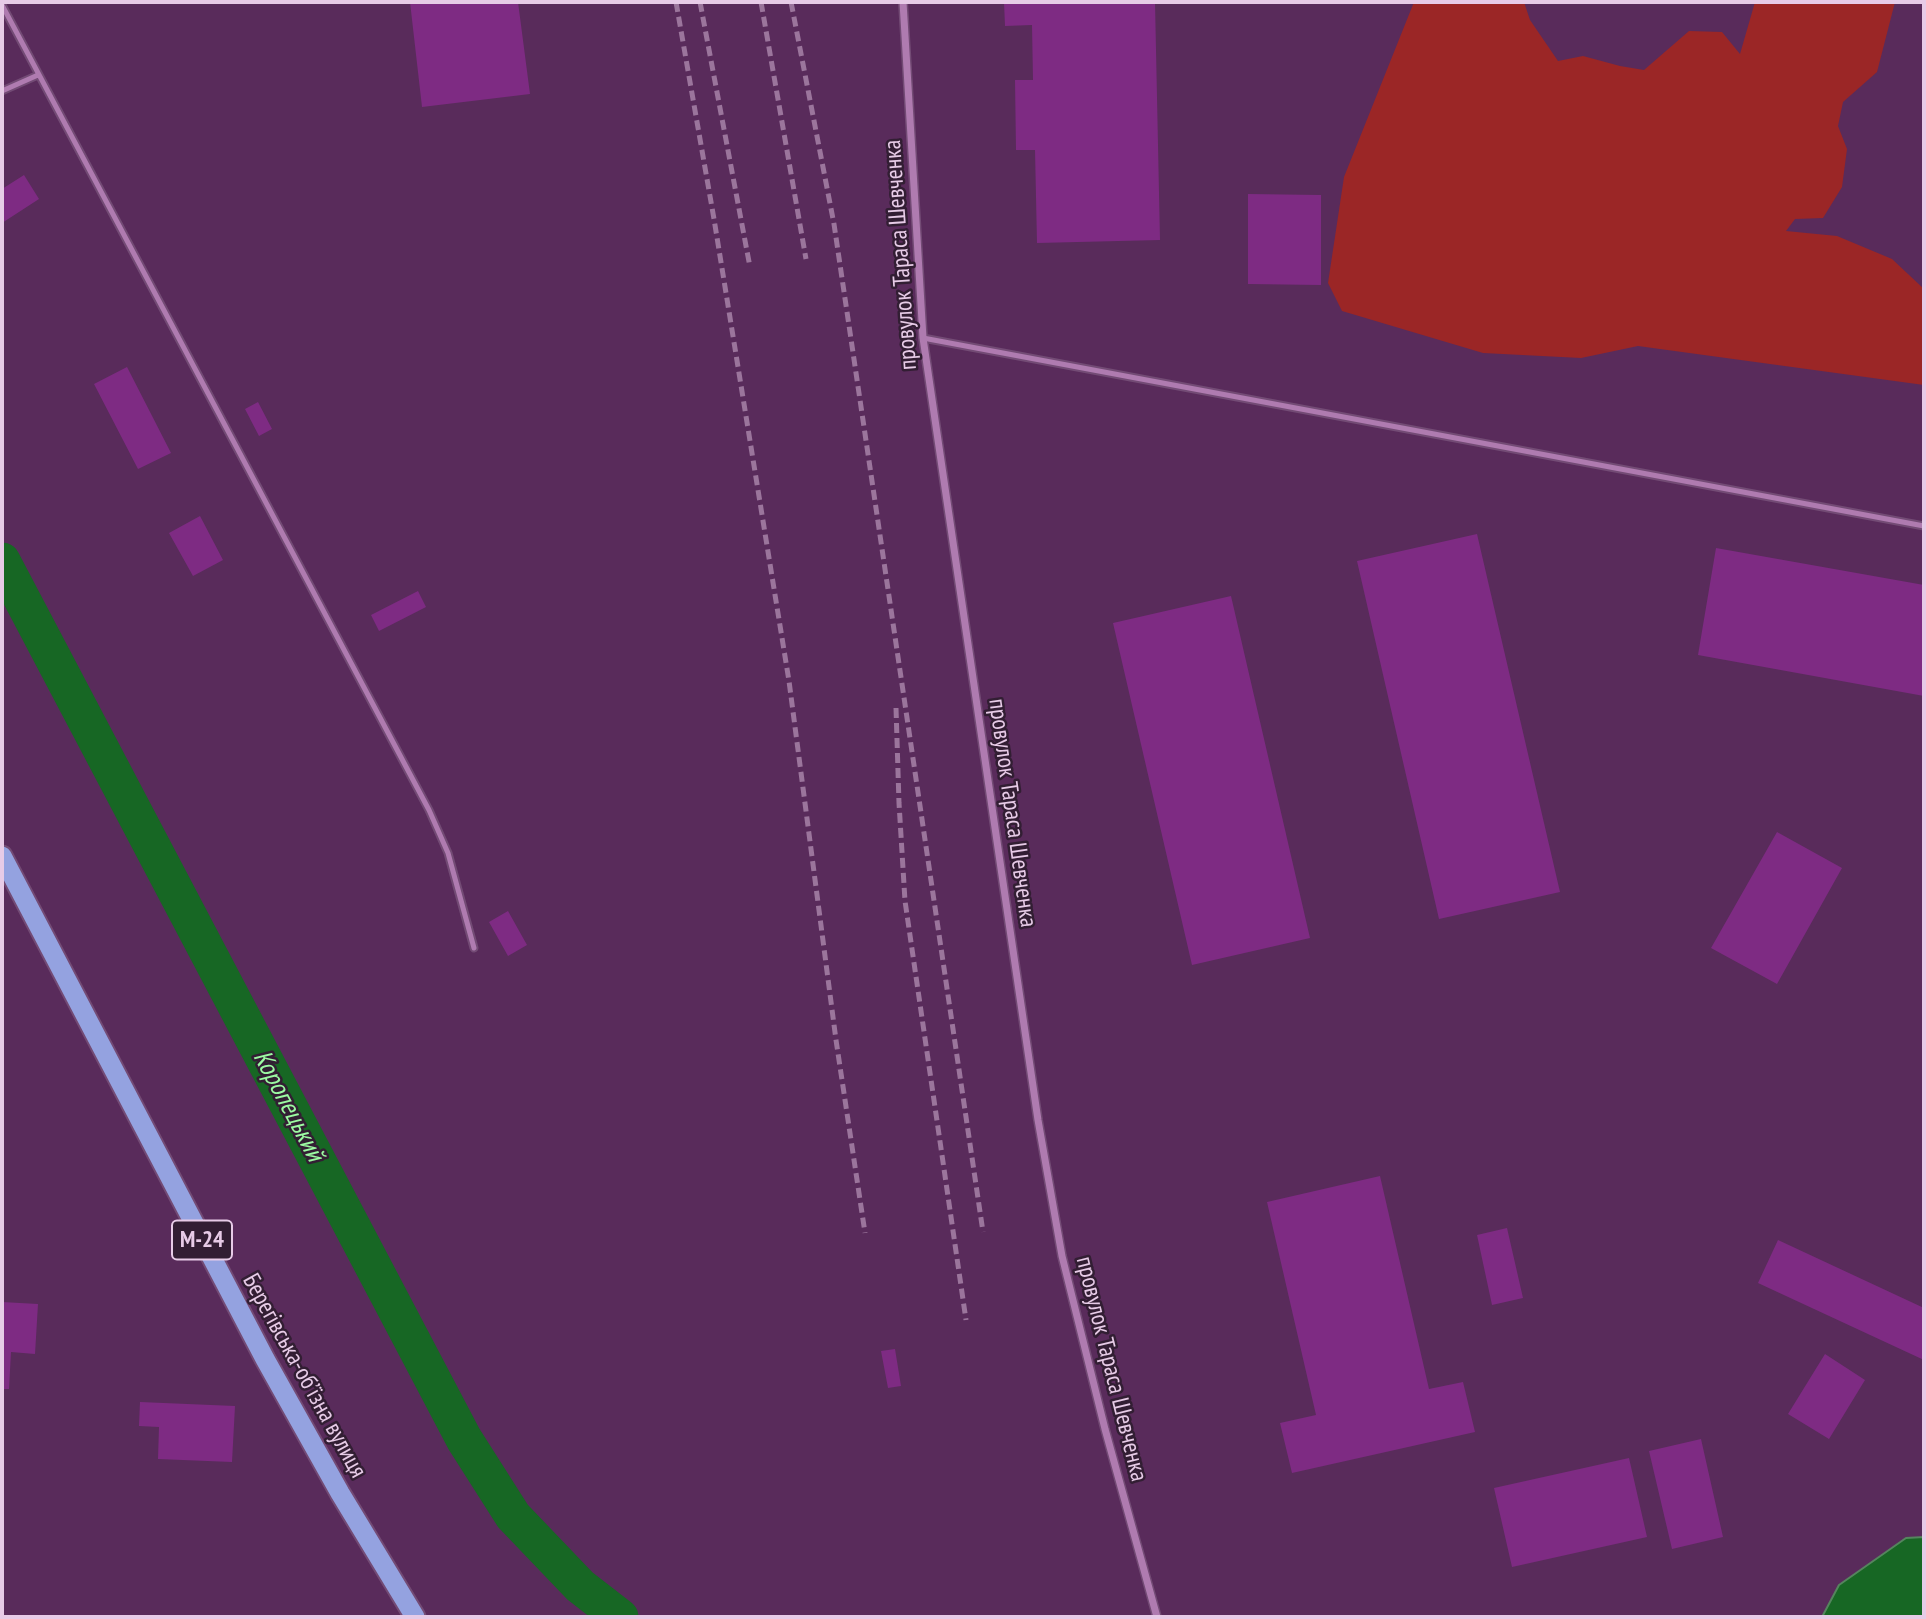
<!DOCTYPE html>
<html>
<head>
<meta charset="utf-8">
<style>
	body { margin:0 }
	#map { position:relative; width:1926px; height:1619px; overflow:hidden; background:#592b5b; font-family:"PT Sans Narrow",sans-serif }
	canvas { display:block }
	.frame { position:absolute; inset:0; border:4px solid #e7cbe7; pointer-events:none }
</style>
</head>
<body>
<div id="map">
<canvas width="1926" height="1619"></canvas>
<div class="frame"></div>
</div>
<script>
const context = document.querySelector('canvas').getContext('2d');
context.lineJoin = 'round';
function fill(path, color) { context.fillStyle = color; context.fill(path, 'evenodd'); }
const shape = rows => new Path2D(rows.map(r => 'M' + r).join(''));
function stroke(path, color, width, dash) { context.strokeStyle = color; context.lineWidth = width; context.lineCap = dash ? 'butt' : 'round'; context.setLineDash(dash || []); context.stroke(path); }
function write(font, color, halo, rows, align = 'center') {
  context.font = font + ' "PT Sans Narrow",sans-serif'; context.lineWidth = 5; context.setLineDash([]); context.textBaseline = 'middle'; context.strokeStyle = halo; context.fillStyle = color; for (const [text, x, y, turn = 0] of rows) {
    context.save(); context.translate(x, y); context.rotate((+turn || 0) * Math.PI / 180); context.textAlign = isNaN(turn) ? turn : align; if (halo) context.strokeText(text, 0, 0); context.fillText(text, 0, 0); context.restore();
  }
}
fill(shape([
	[1414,2,1524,2,1530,20,1558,61,1583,56,1620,66,1644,70,1689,31,1722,32,1740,54,1755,2,1895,2,1877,72,1843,102,1838,126,1847,149,1842,187,1823,218,1795,219,1786,231,1837,236,1892,259,1924,289,1924,385,1638,346,1581,358,1483,353,1342,311,1328,283,1344,177]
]), '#9b2626');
const water = shape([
	[1924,1537,1924,1617,1822,1617,1839,1585,1906,1538,1924,1537]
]);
fill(water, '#176724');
stroke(water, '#55855e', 2);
stroke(shape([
	[2,561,464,1439,513,1516,580,1586,620,1617]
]), '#176724', 37);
fill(shape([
	[410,2,518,2,530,94,422,107],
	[1004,2,1155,2,1160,240,1037,243,1035,150,1016,150,1015,80,1033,80,1032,25,1005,26],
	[24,175,39,199,2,223,2,189],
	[1248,194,1321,195,1321,285,1248,284],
	[127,367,171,453,138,469,94,384],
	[258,402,272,429,259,436,245,409],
	[200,516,223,560,193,576,169,533],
	[1477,534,1560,892,1439,919,1357,561],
	[1716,548,1924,585,1924,696,1698,655],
	[418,591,426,607,379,631,371,615],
	[1231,596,1310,938,1192,965,1113,623],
	[1777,832,1842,868,1777,984,1711,948],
	[508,911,527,945,508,956,489,922],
	[1380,1176,1429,1389,1463,1382,1475,1432,1292,1473,1280,1423,1316,1415,1267,1202],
	[1507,1228,1523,1298,1492,1305,1477,1235],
	[1778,1240,1924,1308,1924,1360,1758,1283],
	[2,1302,38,1304,35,1354,11,1352,9,1389,2,1389],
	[895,1349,901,1386,888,1388,881,1351],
	[1825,1354,1865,1380,1829,1439,1788,1414],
	[140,1402,235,1406,232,1462,158,1459,159,1427,139,1426],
	[1701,1439,1723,1537,1672,1549,1649,1451],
	[1629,1458,1647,1537,1512,1567,1494,1488]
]), '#7e2b83');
const service = shape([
	[2,5,429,810,448,853,474,948],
	[2,91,38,75],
	[923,338,1924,526]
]);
const minor = shape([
	[903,2,923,338,1038,1120,1062,1256,1105,1429,1157,1617]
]);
const trunk = shape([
	[2,856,265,1359,340,1493,415,1617]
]);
stroke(service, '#734b75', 9);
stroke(minor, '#734b75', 10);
stroke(trunk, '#734b75', 23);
stroke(service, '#af7bb0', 5);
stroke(minor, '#af7bb0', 7);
stroke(trunk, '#94a2e0', 19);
stroke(shape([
	[676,2,714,219,789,681,836,1040,865,1233],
	[700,2,750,267],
	[761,2,806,259],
	[791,2,834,224,983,1232],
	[896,708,899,803,905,901,966,1320]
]), '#9b759c', 5, [10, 5]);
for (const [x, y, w] of [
	[202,1240,60]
]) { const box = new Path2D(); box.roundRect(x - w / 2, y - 19.5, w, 39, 5); context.fillStyle = '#321e33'; context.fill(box); stroke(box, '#e7cbe7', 2); }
write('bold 23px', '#e7cbe7', null, [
	["М-24",202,1240]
]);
write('24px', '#e7cbe7', '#321e33', [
	["провулок Тараса Шевченка",901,255,-94],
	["провулок Тараса Шевченка",1012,813,82],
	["провулок Тараса Шевченка",1111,1369,76],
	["Берегівська-обʼїзна вулиця",304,1376,61]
]);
write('italic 26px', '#9cfba2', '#321e33', [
	["Коропецький",288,1106,62]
]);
</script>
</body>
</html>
